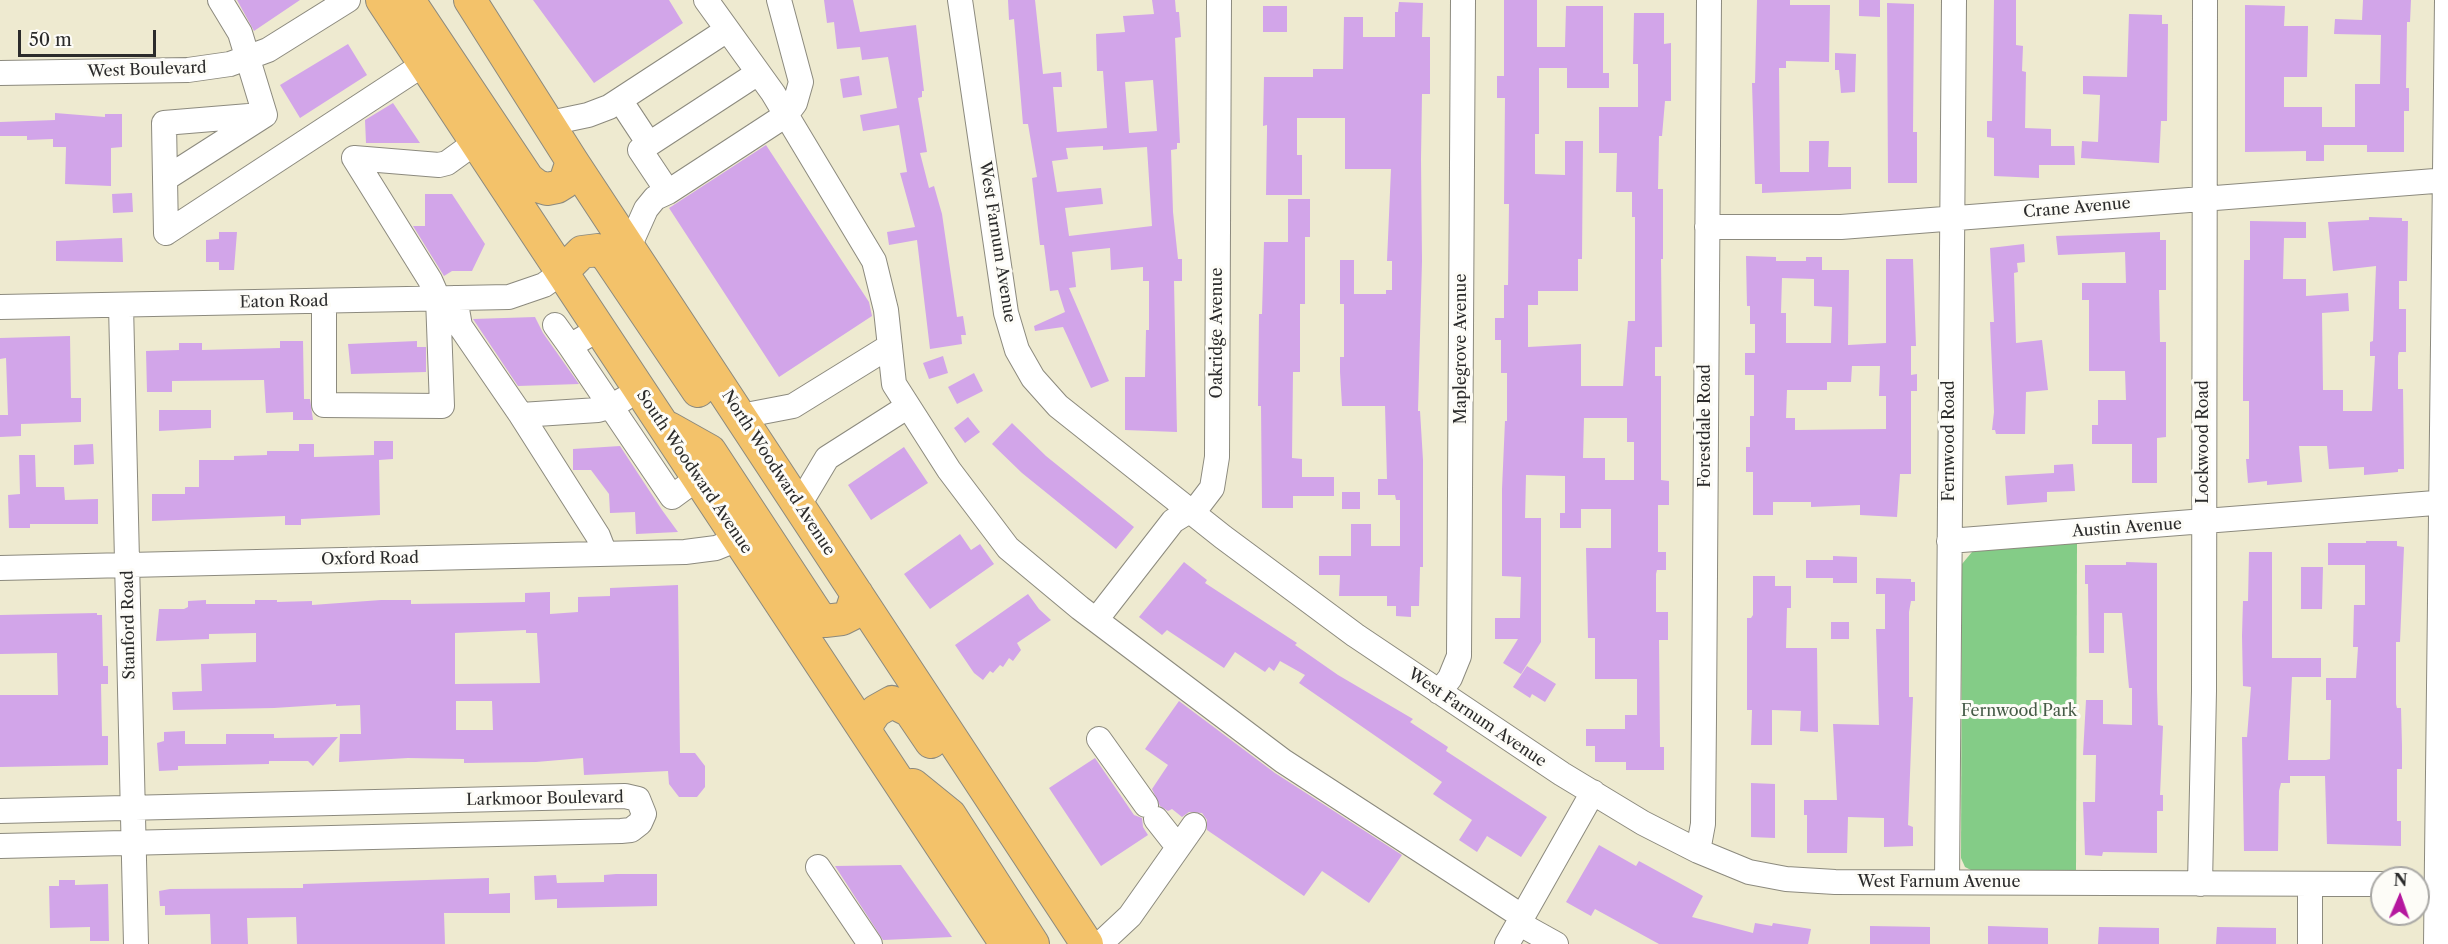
<!DOCTYPE html>
<html>
<head>
<meta charset="utf-8">
<style>
	body { margin:0 }
	#map { position:relative; width:2448px; height:944px; overflow:hidden; background:#eeead0; font-family:"Libre Caslon Text",serif }
	canvas { display:block }
	.north { position:absolute; left:2370px; top:866px; width:60px; height:60px; box-sizing:border-box; background:#fdfcf7; border:2px solid #a9a8a5; border-radius:50%; rotate:2deg; font-size:16px; font-weight:700; line-height:24px; text-align:center; color:#2b2b2b }
	.north::after { content:''; display:block; margin:auto; width:21px; height:27px; background:#b5179e; clip-path:polygon(50% 0,100% 100%,50% 72%,0 100%) }
	.scale { position:absolute; left:18px; top:30px; width:138px; height:27px; box-sizing:border-box; border:3px solid #2b2b2b; border-top:0; padding-left:8px; font-size:18px; line-height:21px; white-space:nowrap; color:#2b2b2b; -webkit-text-stroke:4px #fdfcf7; paint-order:stroke }
</style>
</head>
<body>
<div id="map">
<canvas width="2448" height="944"></canvas>
<div class="north">N</div>
<div class="scale">50 m</div>
</div>
<script>
const context = document.querySelector('canvas').getContext('2d');
context.lineJoin = 'round';
function fill(path, color) { context.fillStyle = color; context.fill(path, 'evenodd'); }
const shape = rows => new Path2D(rows.map(r => 'M' + r).join(''));
function stroke(path, color, width, dash) { context.strokeStyle = color; context.lineWidth = width; context.lineCap = dash ? 'butt' : 'round'; context.setLineDash(dash || []); context.stroke(path); }
function write(font, color, halo, rows, align = 'center') {
  context.font = font + ' "Libre Caslon Text",serif'; context.lineWidth = 6; context.setLineDash([]); context.textBaseline = 'middle'; context.strokeStyle = halo; context.fillStyle = color; for (const [text, x, y, turn = 0] of rows) {
    context.save(); context.translate(x, y); context.rotate((+turn || 0) * Math.PI / 180); context.textAlign = isNaN(turn) ? turn : align; if (halo) context.strokeText(text, 0, 0); context.fillText(text, 0, 0); context.restore();
  }
}
fill(shape([
	[2077,543,2076,871,1971,870,1965,867,1961,858,1962,564,1972,552,1978,551]
]), '#84cc87');
fill(shape([
	[237,0,300,0,254,31],
	[533,0,669,0,683,23,594,83],
	[824,0,853,0,860,32,916,25,924,91,922,91,922,97,918,98,927,152,920,153,929,188,934,186,942,214,957,317,963,316,966,335,961,335,962,344,930,349,917,240,889,245,887,232,915,227,900,173,907,172,899,125,863,131,860,115,897,108,888,57,862,60,860,47,837,49,834,22,827,23],
	[1008,0,1035,0,1043,74,1061,72,1062,87,1053,87,1057,132,1107,128,1103,71,1097,71,1096,34,1125,32,1123,16,1154,14,1152,0,1175,0,1176,12,1179,12,1181,37,1175,38,1180,143,1177,143,1177,149,1171,150,1173,212,1178,259,1182,259,1182,281,1174,281,1177,432,1125,430,1125,377,1145,377,1146,330,1149,330,1149,281,1143,281,1143,267,1111,270,1110,248,1072,252,1076,287,1069,288,1109,381,1091,388,1063,327,1035,331,1034,326,1065,312,1058,290,1050,291,1044,245,1040,245,1032,178,1037,177,1028,124,1023,124,1014,19,1009,20],
	[1153,80,1157,131,1129,133,1125,82],
	[1103,146,1103,150,1147,147,1152,226,1069,236,1065,208,1103,204,1101,188,1057,192,1052,161,1068,159,1066,148],
	[1504,0,1537,0,1537,47,1565,47,1566,6,1603,6,1603,73,1609,73,1609,88,1567,88,1567,68,1539,68,1539,134,1535,134,1535,174,1565,175,1565,141,1583,141,1582,259,1578,259,1578,291,1538,291,1538,305,1528,305,1528,347,1581,344,1581,386,1623,386,1628,321,1635,321,1635,217,1632,217,1632,192,1616,192,1617,153,1599,153,1599,107,1638,107,1638,64,1633,64,1634,13,1664,13,1664,44,1671,43,1671,101,1665,101,1662,136,1659,136,1658,189,1663,189,1663,259,1661,259,1662,347,1655,347,1655,376,1661,376,1661,480,1669,481,1669,505,1658,505,1658,552,1666,552,1666,570,1657,570,1656,574,1656,612,1668,612,1668,640,1659,640,1660,747,1664,747,1664,770,1626,770,1626,762,1595,762,1595,746,1586,746,1586,729,1625,729,1625,715,1637,715,1637,679,1595,679,1595,638,1588,638,1586,548,1611,548,1611,509,1581,509,1581,528,1560,528,1560,513,1565,513,1565,476,1526,475,1525,518,1541,518,1541,642,1521,674,1503,663,1518,639,1495,639,1495,618,1520,618,1521,577,1502,576,1502,489,1505,421,1507,421,1507,373,1501,373,1501,340,1495,340,1495,318,1504,318,1504,285,1508,285,1509,204,1504,204,1505,98,1497,98,1497,76,1504,76],
	[1584,418,1627,418,1627,442,1634,442,1634,480,1605,480,1605,458,1583,458],
	[1757,0,1790,0,1790,5,1830,5,1829,62,1786,61,1786,68,1779,68,1780,172,1809,172,1809,141,1829,141,1828,167,1851,167,1851,189,1762,193,1762,184,1755,184,1752,83,1755,83],
	[1859,0,1880,0,1880,17,1859,16],
	[1994,0,2016,0,2016,45,2023,46,2022,71,2026,72,2025,128,2051,129,2051,146,2074,146,2075,165,2039,165,2039,178,1994,176,1994,138,1987,137,1987,121,1992,121],
	[2363,0,2411,0,2410,22,2407,22,2406,88,2409,88,2409,111,2404,111,2404,152,2367,152,2367,145,2324,145,2324,161,2306,161,2306,151,2245,152,2245,5,2285,6,2284,26,2308,26,2307,77,2284,77,2284,107,2322,107,2322,127,2355,127,2355,84,2380,84,2381,35,2334,34,2335,19,2362,20],
	[1399,2,1423,3,1422,37,1430,37,1430,94,1422,94,1421,159,1422,261,1418,411,1420,411,1423,460,1423,567,1420,567,1419,606,1411,606,1411,617,1396,616,1396,606,1387,606,1387,596,1339,596,1340,575,1319,575,1319,556,1351,556,1351,524,1371,524,1371,546,1400,546,1400,500,1396,500,1395,495,1378,495,1378,479,1387,479,1385,406,1342,406,1340,372,1340,357,1344,357,1344,304,1340,304,1340,260,1354,260,1354,294,1386,294,1386,290,1392,290,1392,261,1387,261,1391,169,1345,169,1345,118,1297,118,1297,155,1302,155,1302,195,1266,195,1267,131,1267,125,1263,126,1264,77,1313,77,1313,69,1343,69,1344,17,1363,17,1363,37,1395,37,1395,12,1398,12],
	[1887,3,1914,4,1913,132,1917,132,1917,183,1888,183],
	[1263,6,1287,6,1287,32,1263,32],
	[2129,14,2162,15,2162,24,2168,24,2167,121,2161,121,2159,163,2081,158,2082,141,2098,142,2100,95,2083,94,2083,76,2127,77],
	[348,44,367,75,300,118,280,85],
	[1835,53,1856,54,1855,92,1841,93,1839,70,1835,70],
	[859,76,862,95,843,98,840,79],
	[393,103,420,143,366,143,365,120],
	[55,113,105,117,105,114,122,114,122,147,111,148,111,186,65,184,66,147,53,147,53,139,27,140,27,136,0,136,0,122,55,120],
	[766,145,869,302,872,316,779,377,669,208],
	[132,193,133,212,113,213,112,194],
	[425,194,452,194,485,244,472,271,452,271,444,276,413,226,425,226],
	[1288,199,1310,199,1310,237,1305,237,1305,304,1300,304,1300,372,1293,372,1292,458,1302,459,1302,477,1334,477,1334,496,1293,496,1293,508,1262,508,1261,406,1258,406,1259,314,1262,314,1264,242,1288,242],
	[2369,217,2402,218,2402,221,2408,221,2407,281,2399,281,2399,309,2406,309,2406,352,2399,352,2398,356,2398,389,2403,389,2404,469,2398,469,2398,472,2364,475,2364,467,2329,469,2327,446,2299,446,2302,482,2267,485,2267,481,2248,483,2246,459,2249,459,2249,401,2243,401,2243,378,2244,260,2250,260,2250,221,2306,222,2306,238,2284,238,2283,279,2306,279,2306,296,2348,293,2349,311,2322,313,2323,390,2343,390,2343,411,2372,411,2375,356,2370,356,2370,342,2373,341,2376,266,2333,271,2328,222,2369,220],
	[219,232,237,232,234,270,219,270,219,262,206,262,206,240,219,239],
	[2160,232,2160,240,2166,240,2166,290,2159,290,2160,342,2166,342,2166,437,2157,438,2157,483,2132,483,2132,444,2092,444,2092,425,2098,425,2098,400,2126,400,2125,371,2089,371,2089,300,2082,300,2082,283,2126,283,2125,252,2058,255,2056,236],
	[122,238,123,262,56,261,56,241],
	[2024,244,2025,262,2017,263,2018,272,2014,273,2016,343,2042,340,2048,390,2026,392,2025,434,1996,434,1995,430,1992,430,1994,412,1990,322,1994,322,1990,248],
	[1746,256,1776,257,1776,261,1806,261,1806,257,1822,257,1822,270,1849,270,1848,345,1886,343,1886,259,1913,259,1916,346,1911,346,1911,375,1917,374,1917,391,1911,391,1911,474,1900,474,1897,517,1860,515,1860,505,1811,507,1811,502,1773,502,1773,515,1753,515,1753,472,1746,472,1746,447,1750,447,1750,416,1754,416,1754,375,1745,375,1745,353,1755,353,1755,324,1750,324,1750,306,1747,306],
	[1782,278,1814,279,1814,306,1832,307,1831,343,1786,343,1786,313,1781,313],
	[1852,366,1880,366,1879,396,1886,396,1886,429,1795,430,1795,418,1786,418,1787,390,1827,390,1827,382,1851,382],
	[535,317,543,333,579,384,518,386,473,319],
	[70,336,71,398,81,398,81,422,21,424,21,436,0,437,0,415,8,415,6,358,0,359,0,338],
	[280,341,303,341,304,399,310,399,313,420,293,420,293,412,266,413,264,380,172,381,172,392,147,392,146,351,179,350,179,343,202,343,202,350,280,348],
	[417,341,417,347,426,347,426,372,351,374,348,344],
	[943,356,948,373,929,379,923,363],
	[974,373,983,391,957,404,948,387],
	[159,410,211,410,211,428,159,431],
	[968,417,980,432,965,443,954,428],
	[1012,423,1046,456,1134,527,1116,549,1022,473,992,444],
	[374,441,393,441,393,459,379,460,380,515,301,519,301,525,285,525,285,516,152,521,152,494,185,494,185,487,199,487,199,460,234,460,234,456,267,455,267,451,299,451,299,444,314,444,314,457,374,455],
	[93,444,94,464,74,465,74,445],
	[620,446,662,510,678,532,636,534,635,512,610,513,609,494,591,470,573,470,573,449],
	[904,447,928,483,871,520,848,485],
	[19,455,35,455,36,487,64,487,65,500,98,499,98,524,30,524,30,528,9,528,8,495,20,494],
	[2073,464,2075,491,2047,492,2047,502,2007,505,2005,476,2054,473,2054,465],
	[1342,492,1360,492,1360,509,1342,509],
	[960,534,971,550,980,544,994,564,930,609,904,574],
	[2366,541,2397,541,2397,546,2404,547,2400,642,2396,642,2396,704,2397,708,2401,708,2402,746,2402,769,2397,769,2397,821,2401,821,2401,846,2327,844,2325,776,2290,776,2290,783,2281,783,2279,791,2278,851,2244,851,2242,737,2247,737,2251,687,2243,686,2242,636,2243,601,2248,601,2249,552,2272,552,2272,658,2321,658,2321,677,2292,677,2288,760,2326,760,2330,759,2331,700,2326,700,2326,678,2356,678,2358,647,2353,647,2354,605,2365,605,2365,565,2328,565,2328,543,2366,543],
	[1833,556,1857,557,1857,583,1833,583,1833,578,1806,578,1806,560,1833,560],
	[1184,562,1207,580,1205,583,1297,643,1295,645,1338,675,1413,719,1410,722,1448,747,1446,751,1547,817,1521,857,1487,836,1477,852,1459,840,1472,820,1433,794,1442,782,1299,683,1305,675,1280,661,1274,671,1269,667,1265,672,1235,652,1224,668,1167,630,1162,635,1139,617],
	[2126,562,2157,563,2157,689,2158,725,2163,726,2160,795,2163,795,2163,811,2157,811,2157,853,2103,852,2102,856,2085,855,2083,802,2095,802,2096,755,2083,755,2086,700,2103,700,2103,724,2132,725,2132,688,2129,688,2122,613,2104,613,2104,653,2089,653,2088,584,2085,584,2085,565,2126,565],
	[2301,567,2323,567,2322,609,2301,609],
	[1753,576,1775,576,1775,586,1791,586,1791,608,1787,608,1786,648,1817,648,1818,732,1800,731,1801,711,1772,710,1772,745,1751,745,1752,710,1747,710,1747,618,1751,618,1753,615],
	[1876,578,1911,579,1911,582,1915,582,1915,601,1911,601,1909,612,1909,697,1913,697,1908,825,1913,827,1913,846,1884,847,1884,818,1848,817,1847,853,1807,853,1807,815,1804,815,1804,800,1837,800,1833,724,1879,725,1876,629,1885,629,1885,594,1876,594],
	[678,585,680,753,695,753,705,766,705,787,697,797,679,797,669,784,668,771,584,775,583,758,536,762,464,763,464,759,408,758,339,762,340,734,361,734,360,705,336,706,336,704,274,708,173,710,172,692,202,691,201,664,256,662,256,633,209,634,209,639,156,641,159,609,184,609,188,607,188,601,206,600,206,604,255,604,255,600,277,600,277,602,312,601,312,605,381,600,411,600,411,604,481,603,525,602,525,593,550,592,550,614,578,612,578,597,610,596,610,588],
	[526,630,526,633,537,633,540,683,455,684,455,633],
	[456,701,492,701,493,730,456,730],
	[1028,594,1039,609,1051,620,1017,643,1021,650,1013,661,1009,658,1003,667,1000,665,993,673,990,671,983,680,974,673,955,645],
	[97,613,97,615,102,615,103,666,108,666,108,684,101,684,102,736,108,736,108,765,0,767,0,695,58,695,57,653,0,654,0,615],
	[1831,622,1849,622,1849,639,1831,639],
	[1527,666,1556,684,1545,702,1532,694,1530,698,1513,687],
	[1179,701,1275,773,1402,855,1369,903,1322,871,1304,896,1207,830,1207,820,1202,813,1189,812,1182,817,1172,809,1168,811,1160,806,1152,789,1168,765,1145,749],
	[185,731,185,744,226,744,226,734,274,734,274,738,338,737,313,766,308,761,269,761,269,764,178,766,178,770,159,771,157,743,164,741,164,732],
	[1095,758,1134,815,1142,818,1143,827,1148,835,1101,866,1049,788],
	[1751,783,1775,784,1775,838,1751,837],
	[1599,845,1636,866,1639,861,1703,896,1692,917,1753,933,1755,923,1772,926,1773,923,1811,929,1808,944,1659,944,1595,909,1591,916,1566,902],
	[901,865,938,917,952,937,883,940,835,866],
	[616,874,657,874,657,906,557,908,557,899,535,900,534,876,556,875,557,883,604,882,604,875],
	[489,878,489,894,510,893,510,913,444,913,445,944,297,944,296,917,247,918,248,944,211,944,210,914,165,915,165,906,160,906,159,891,170,889,303,888,303,884],
	[59,880,75,880,75,885,108,884,109,941,90,941,90,927,50,928,49,886,59,886],
	[1870,926,1930,927,1930,944,1870,944],
	[1988,926,2048,928,2048,944,1988,944],
	[2099,927,2159,928,2159,944,2098,944],
	[2217,927,2276,928,2276,944,2216,944]
]), '#d2a5e9');
const minor = shape([
	[706,0,773,93,874,261,886,310,894,384,949,470,1008,548,1080,608,1283,761,1523,917],
	[960,0,1006,313,1017,350,1033,378,1058,406,1223,537,1355,635,1562,774,1643,823,1698,851,1749,872,1786,879,1835,882,2382,884],
	[0,73,188,70,230,64,268,50,348,0],
	[620,100,649,144],
	[550,123,588,115,609,107,727,30],
	[354,158,439,165,447,163,476,142],
	[165,179,265,115,240,33,220,0],
	[668,192,640,150,758,73],
	[1707,227,1841,227,2448,180],
	[166,233,424,64],
	[166,233,164,123,261,115],
	[629,247,646,209,655,198,668,192,786,115,795,103,801,82,779,0],
	[455,298,460,326,521,415,598,536,605,554],
	[324,301,324,405,442,406,438,298,430,280,354,158],
	[121,305,136,944],
	[0,307,509,297,544,285,562,272],
	[555,325,570,346],
	[599,329,570,346,672,497,698,478],
	[521,415,598,410,612,406,624,399],
	[741,416,793,406,890,346],
	[799,505,827,458,907,407],
	[1949,541,2448,502],
	[0,568,685,552,716,548,738,539],
	[1096,620,1173,521,1199,505,1212,488,1217,457,1219,0],
	[1439,692,1450,678,1459,656,1463,0],
	[1099,739,1146,805],
	[0,811,625,796,638,799,644,814,640,823,631,830,621,831,0,846],
	[1156,819,1178,847],
	[1698,851,1703,824,1704,718,1709,0],
	[818,867,870,944],
	[1947,882,1954,0],
	[2200,884,2204,691,2205,0],
	[2310,885,2310,944],
	[1520,924,1556,944],
	[1100,944,1130,916,1194,825],
	[1507,944,1593,792],
	[2436,944,2447,0]
]);
const major = shape([
	[382,0,1006,944],
	[406,0,414,8,528,179,537,186,547,189,557,187,565,182,572,161],
	[470,0,572,161,1087,944],
	[562,272,582,252,598,250,607,256,698,391],
	[669,428,710,451,817,614,825,621,842,619,850,615,857,594],
	[866,732,869,721,876,711,892,702,910,711,931,742],
	[913,785,950,815,1033,944]
]);
stroke(minor, '#8c8a7e', 26);
stroke(major, '#8c8a7e', 34);
stroke(minor, '#fff', 24);
stroke(major, '#f3c26a', 32);
write('16px', '#2b2b2b', '#fdfcf7', [
	["West Boulevard",147,70,-2],
	["Crane Avenue",2077,208,-5],
	["West Farnum Avenue",997,242,81],
	["Eaton Road",284,302,-1],
	["Oakridge Avenue",1217,333,-90],
	["Maplegrove Avenue",1461,349,-90],
	["Forestdale Road",1705,426,-90],
	["Fernwood Road",1949,441,-90],
	["Lockwood Road",2203,442,-90],
	["South Woodward Avenue",694,472,56],
	["North Woodward Avenue",778,473,57],
	["Austin Avenue",2127,528,-4],
	["Oxford Road",370,559,-1],
	["Stanford Road",129,625,-91],
	["West Farnum Avenue",1477,718,34],
	["Larkmoor Boulevard",545,799,-1],
	["West Farnum Avenue",1939,882]
]);
write('16px', '#465b47', '#fdfcf7', [
	["Fernwood Park",2019,711]
]);
</script>
</body>
</html>
